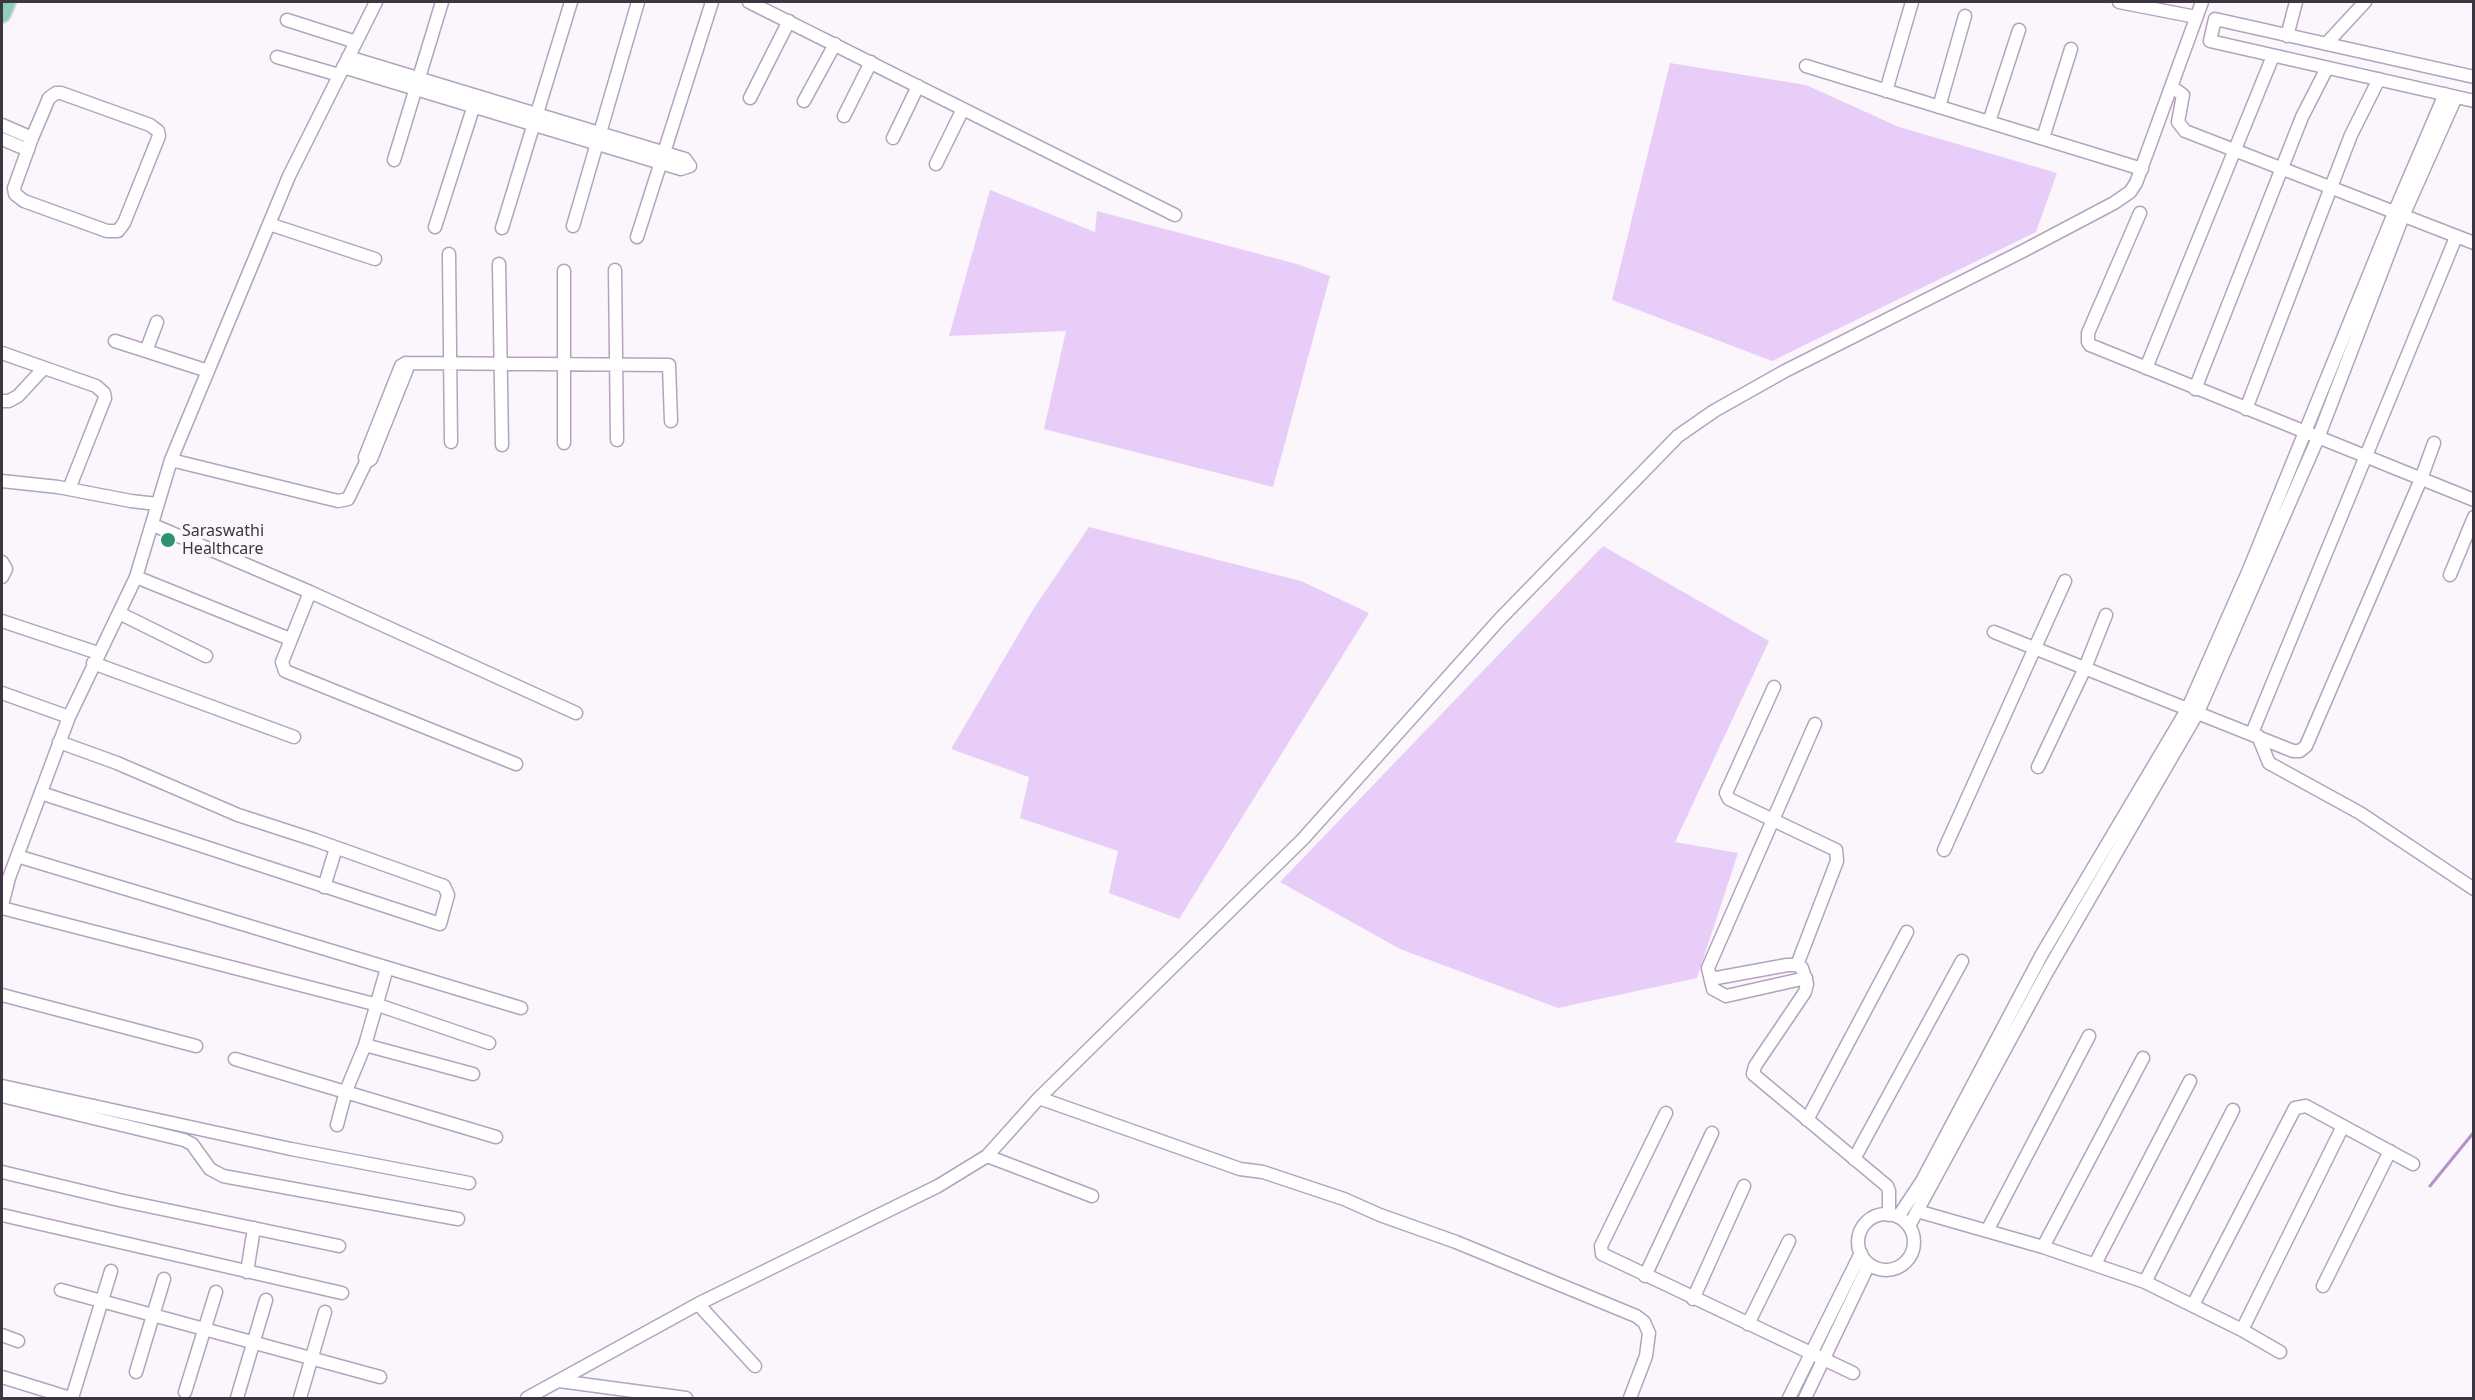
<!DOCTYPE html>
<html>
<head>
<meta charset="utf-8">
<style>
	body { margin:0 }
	#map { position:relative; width:2475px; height:1400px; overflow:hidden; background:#faf6fc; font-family:"Noto Sans",sans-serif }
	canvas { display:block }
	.frame { position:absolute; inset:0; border:3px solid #3d3642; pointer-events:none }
</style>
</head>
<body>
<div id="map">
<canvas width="2475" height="1400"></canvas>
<div class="frame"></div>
</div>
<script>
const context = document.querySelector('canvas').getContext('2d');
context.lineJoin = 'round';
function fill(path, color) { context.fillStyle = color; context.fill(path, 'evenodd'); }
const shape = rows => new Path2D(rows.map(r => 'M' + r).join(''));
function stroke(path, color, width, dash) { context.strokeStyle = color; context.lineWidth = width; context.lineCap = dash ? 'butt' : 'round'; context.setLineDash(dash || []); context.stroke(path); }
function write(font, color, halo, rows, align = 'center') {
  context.font = font + ' "Noto Sans",sans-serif'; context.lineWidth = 6; context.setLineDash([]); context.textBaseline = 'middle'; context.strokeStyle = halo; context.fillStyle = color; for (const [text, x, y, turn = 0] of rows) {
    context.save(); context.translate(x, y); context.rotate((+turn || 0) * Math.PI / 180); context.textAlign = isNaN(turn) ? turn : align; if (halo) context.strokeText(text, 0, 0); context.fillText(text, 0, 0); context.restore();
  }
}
fill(shape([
	[1670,63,1806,85,1899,127,2057,173,2036,232,1772,361,1612,300],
	[990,190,1095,232,1097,211,1297,264,1330,276,1273,487,1044,429,1066,331,949,336],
	[1089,527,1301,581,1369,613,1179,919,1109,893,1118,851,1020,818,1029,777,951,749,1034,608],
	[1603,546,1769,641,1675,842,1738,853,1697,978,1558,1008,1400,949,1280,882]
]), '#e8cdf9');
stroke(shape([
	[2430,1186,2474,1132]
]), '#b491c9', 3);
const minor = shape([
	[749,2,1175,215],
	[2119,2,2196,17],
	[287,20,356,42],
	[2287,36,2296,2],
	[2326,44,2365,2],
	[277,57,339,75],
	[1806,66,2142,169],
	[343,67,661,163,681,169,690,166,685,159,348,57],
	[2474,77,2215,19,2210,41,2474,101],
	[2172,87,2183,95,2178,122,2185,131,2474,243],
	[1886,91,1912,2],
	[56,93,61,93,150,125,158,131,159,136,124,223,118,231,107,231,24,201,15,194,14,188,32,138,49,98,56,93],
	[750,98,789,21],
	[804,101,835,44],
	[1939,107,1965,16],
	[844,116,871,62],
	[1989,122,2019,30],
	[2,125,32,138],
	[893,138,918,86],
	[2043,138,2071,49],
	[2,139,28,150],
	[394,160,442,2],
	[936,164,963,109],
	[2140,213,2088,333,2088,342,2090,345,2474,500],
	[269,224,375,259],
	[573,226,638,2],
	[435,227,476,99],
	[502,228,571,2],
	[637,237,712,2],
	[449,254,451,442],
	[499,264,502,445],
	[615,270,617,440],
	[564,271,564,443],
	[157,322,146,351,208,371],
	[115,341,146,351],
	[2,353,96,386,104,393,105,398,69,489],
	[406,363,407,369,371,459,366,462,365,457,401,366,406,363,669,365,671,421],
	[2146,368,2273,56],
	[2195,389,2302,117,2327,68],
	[2,401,9,401,18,396,44,368],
	[2246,409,2351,135,2379,79],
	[171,460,338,501,348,499,366,462],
	[2,481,58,487,131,501,157,504],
	[153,525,310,592,576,713],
	[2,562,6,569,2,577],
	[2450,575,2474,517],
	[136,577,290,639],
	[310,592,282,662,285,671,516,764],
	[119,613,206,656],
	[2,621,98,653],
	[1994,632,2293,751,2300,751,2306,746,2421,479,2434,443],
	[93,663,294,737],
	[1774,687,1726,793,1729,799,1836,850,1837,861,1797,965],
	[2,693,69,717],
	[2252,733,2456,237],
	[2258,736,2269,763,2360,813,2474,889],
	[2038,767,2085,668,2106,615],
	[41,793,440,924,448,895,444,886,315,840,238,815,117,763,59,742],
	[1944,850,2065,581],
	[17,856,521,1008],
	[324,887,336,848],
	[2,905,9,878,69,717,136,577,171,460,289,176,376,2],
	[2,908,378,1005,489,1043],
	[1806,978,1726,996,1713,989,1708,968,1815,724],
	[1711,979,1787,965,1797,965,1802,968,1807,984,1805,992,1755,1066,1753,1074,1887,1186,1889,1191,1889,1215],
	[2,995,196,1046],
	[365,1045,473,1074],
	[235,1059,496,1137],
	[2,1086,291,1149,469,1183],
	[2,1096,184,1140,192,1144,210,1169,223,1176,458,1219],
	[1039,1098,1240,1169,1263,1172,1344,1199,1380,1215,1456,1242,1636,1316,1644,1322,1649,1333,1646,1356,1630,1398],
	[1666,1113,1601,1246,1602,1254,1853,1373],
	[1807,1120,1907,932],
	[337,1125,346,1091,365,1045,387,968],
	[987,1156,1092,1196],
	[1854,1159,1962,961],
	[2,1172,119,1200,339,1246],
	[1917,1211,2043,1247,2145,1282,2242,1330,2280,1352],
	'1858 1242a28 28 0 1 1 56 0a28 28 0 1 1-56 0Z',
	[2,1215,342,1293],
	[1898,1217,1922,1181,2042,954,2188,708,2248,572,2394,213,2445,94],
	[1909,1226,2047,972,2198,712,2318,438,2403,216,2456,97],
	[1987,1231,2089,1036],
	[2043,1247,2143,1058],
	[2095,1264,2190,1081],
	[247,1272,254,1228],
	[1645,1276,1712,1133],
	[2145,1282,2233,1110],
	[2323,1286,2390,1151],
	[61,1290,380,1377],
	[1693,1299,1744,1186],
	[698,1304,755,1366],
	[2193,1305,2295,1108,2306,1106,2413,1164],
	[1748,1324,1789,1241],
	[2242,1330,2343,1126],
	[2,1335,18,1341],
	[136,1372,164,1279],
	[2,1377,70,1398],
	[559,1381,686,1398],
	[185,1392,216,1292],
	[72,1398,111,1271],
	[237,1398,266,1300],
	[300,1398,325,1312],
	[527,1398,698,1304,938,1186,987,1156,1039,1098,1303,839,1499,620,1678,436,1714,411,1785,371,2023,251,2114,203,2130,192,2136,183,2202,2],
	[1789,1398,1861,1253],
	[1805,1398,1869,1264]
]);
const major = shape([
	[2,14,7,2]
]);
stroke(minor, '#b4a3be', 15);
stroke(major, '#d4d3d5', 20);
stroke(minor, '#fff', 12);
stroke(major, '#8dd0b8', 16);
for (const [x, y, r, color] of [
	[168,540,8,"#2d936f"]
]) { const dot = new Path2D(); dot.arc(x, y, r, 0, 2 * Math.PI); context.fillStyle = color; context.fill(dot); stroke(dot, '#faf6fc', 2); }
write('16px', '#3d3642', '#faf6fc', [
	["Saraswathi",182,531],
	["Healthcare",182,549]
], 'left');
</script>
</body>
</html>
